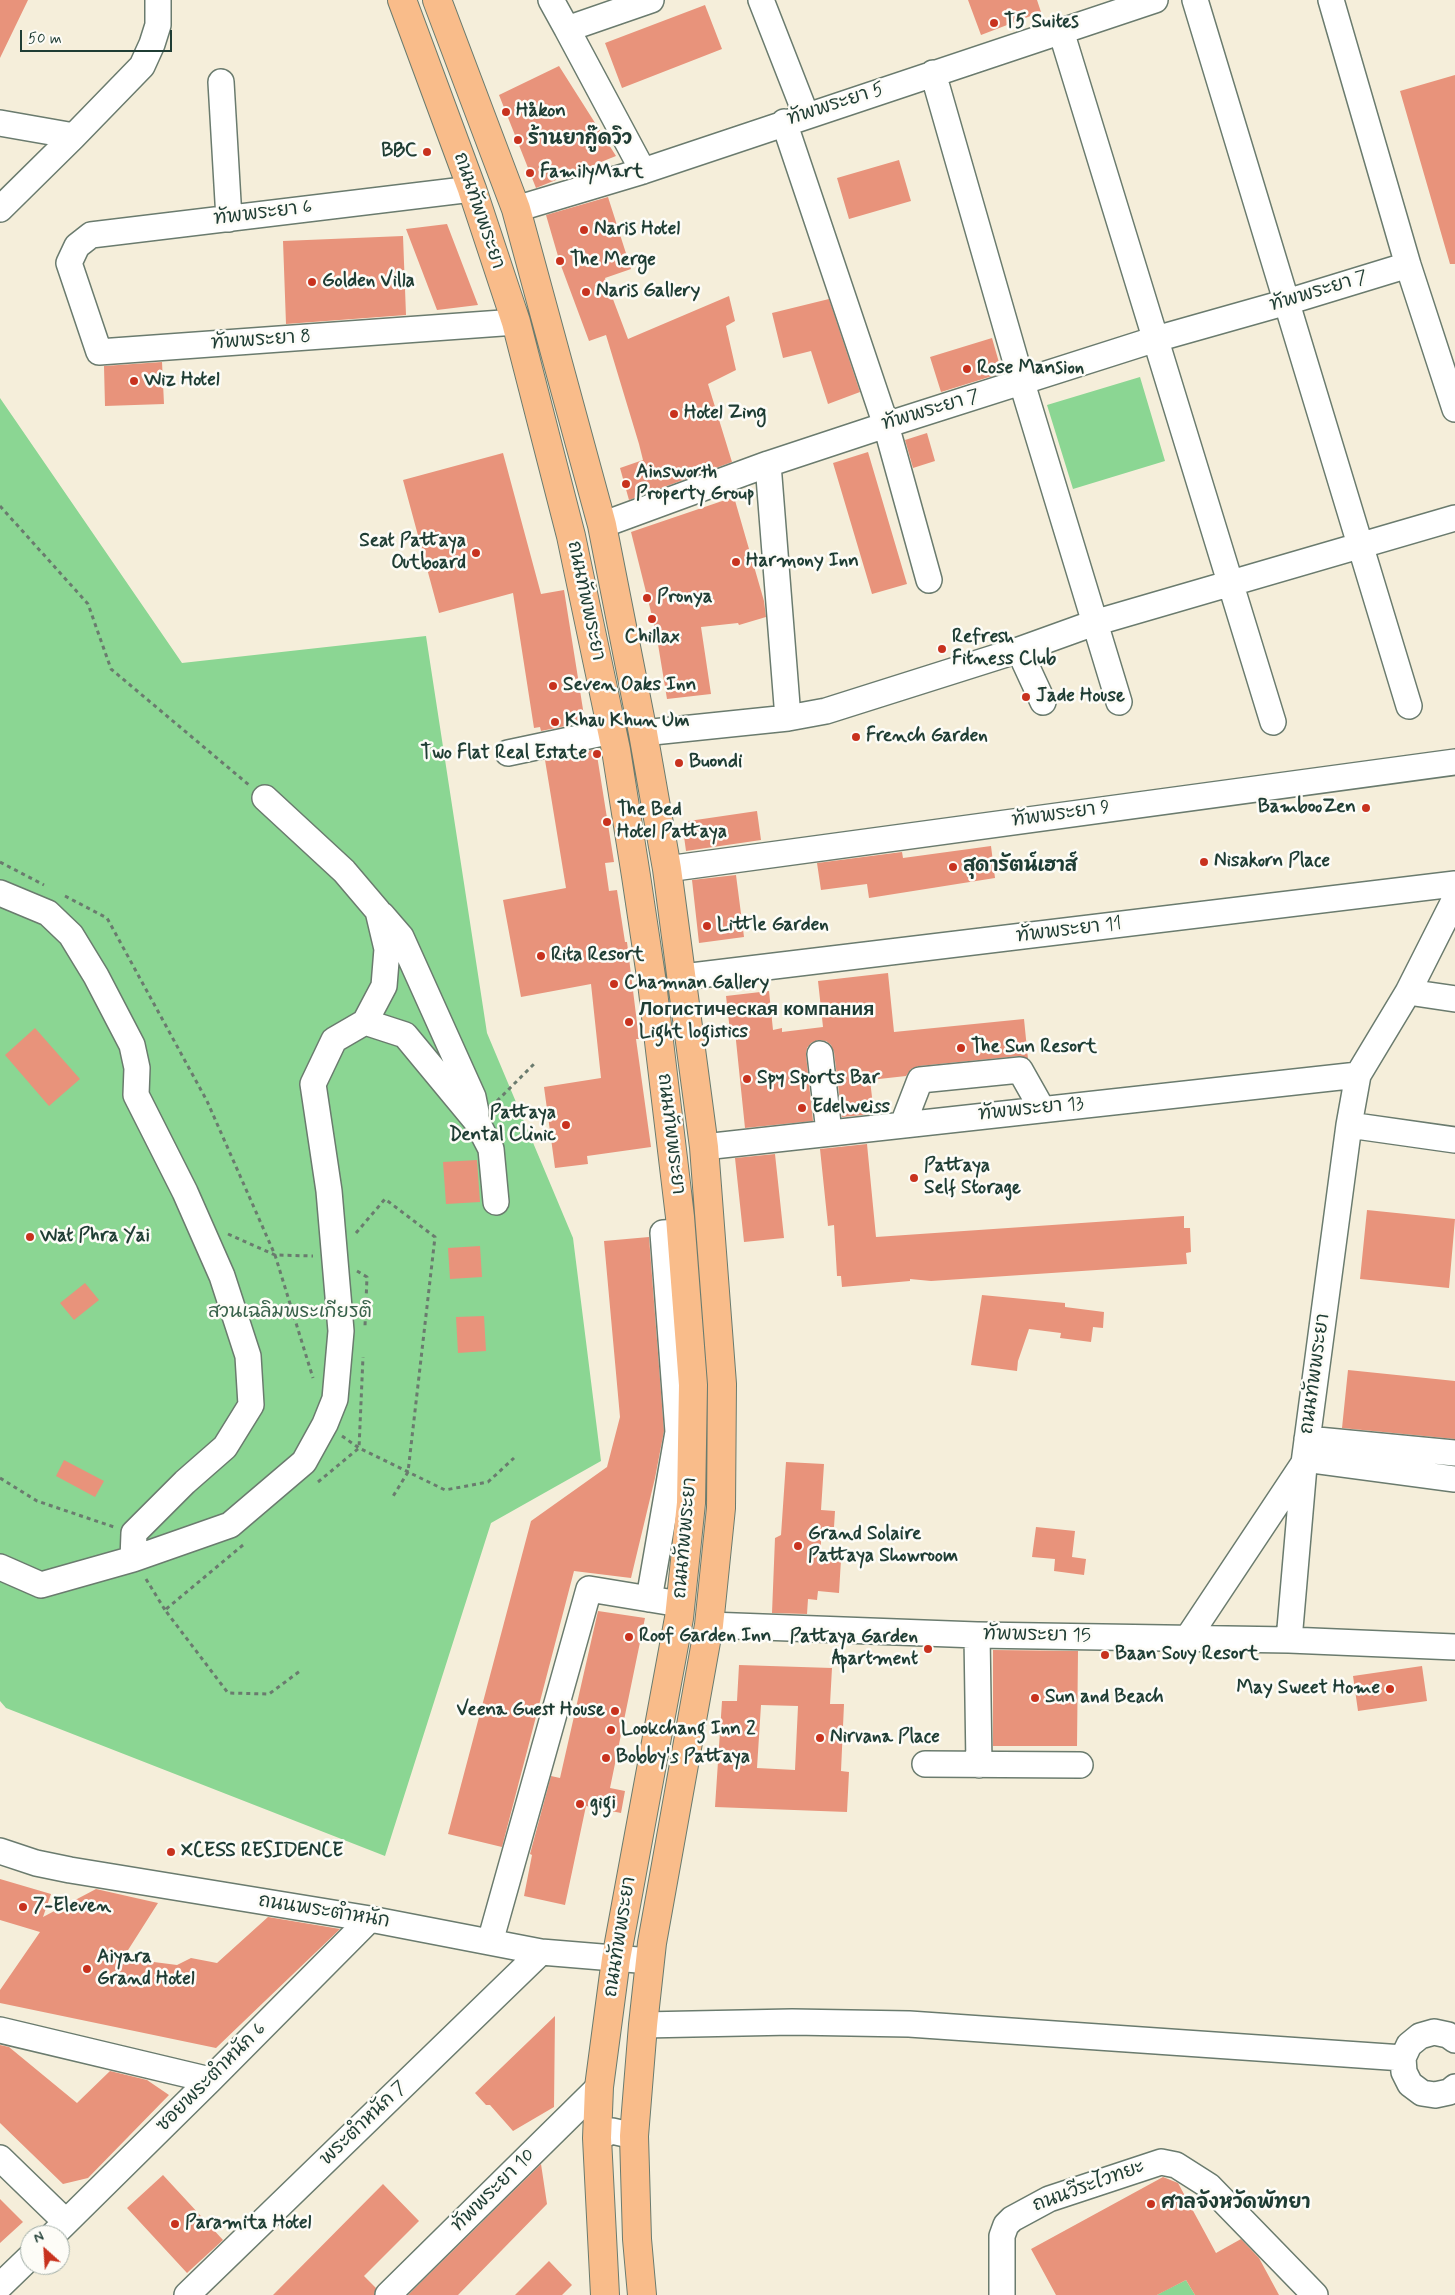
<!DOCTYPE html>
<html>
<head>
<meta charset="utf-8">
<style>
	body { margin:0 }
	#map { position:relative; width:1455px; height:2295px; overflow:hidden; background:#f5eeda; font-family:Mynerve,sans-serif }
	canvas { display:block }
	.north { position:absolute; left:20px; top:2225px; width:50px; height:50px; box-sizing:border-box; background:#fdfcf7; border:1px solid #a4b0a9; border-radius:50%; rotate:334deg; font-size:14px; font-weight:700; line-height:20px; text-align:center; color:#1f3d34 }
	.north::after { content:''; display:block; margin:auto; width:18px; height:22px; background:#c8321e; clip-path:polygon(50% 0,100% 100%,50% 72%,0 100%) }
	.scale { position:absolute; left:20px; top:30px; width:152px; height:22px; box-sizing:border-box; border:2px solid #1f3d34; border-top:0; padding-left:6px; font-size:15px; line-height:18px; white-space:nowrap; color:#1f3d34; -webkit-text-stroke:4px #fdfcf7; paint-order:stroke }
</style>
</head>
<body>
<div id="map">
<canvas width="1455" height="2295"></canvas>
<div class="north">N</div>
<div class="scale">50 m</div>
</div>
<script>
const context = document.querySelector('canvas').getContext('2d');
context.lineJoin = 'round';
function fill(path, color) { context.fillStyle = color; context.fill(path, 'evenodd'); }
const shape = rows => new Path2D(rows.map(r => 'M' + r).join(''));
function stroke(path, color, width, dash) { context.strokeStyle = color; context.lineWidth = width; context.lineCap = dash ? 'butt' : 'round'; context.setLineDash(dash || []); context.stroke(path); }
function write(font, color, halo, rows, align = 'center') {
  context.font = font + ' Mynerve,"Playpen Sans Thai",sans-serif'; context.lineWidth = 5; context.setLineDash([]); context.textBaseline = 'middle'; context.strokeStyle = halo; context.fillStyle = color; for (const [text, x, y, turn = 0] of rows) {
    context.save(); context.translate(x, y); context.rotate((+turn || 0) * Math.PI / 180); context.textAlign = isNaN(turn) ? turn : align; if (halo) context.strokeText(text, 0, 0); context.fillText(text, 0, 0); context.restore();
  }
}
fill(shape([
	[1140,377,1165,461,1073,489,1047,405],
	[0,398,182,663,426,636,487,1033,573,1238,601,1461,491,1523,385,1856,6,1708,0,1701],
	[1186,2280,1195,2295,1157,2295,1166,2290]
]), '#8bd693');
fill(shape([
	[0,0,28,0,0,58],
	[968,0,1037,0,1041,12,981,35],
	[705,5,722,49,622,88,605,43],
	[559,66,616,156,536,188,499,95],
	[1455,75,1455,264,1450,264,1400,91],
	[899,160,911,201,849,219,837,178],
	[608,197,631,269,605,278,628,339,729,296,735,321,726,326,736,370,708,384,732,462,629,500,620,468,643,460,639,444,606,335,589,341,560,263,546,215],
	[447,224,478,305,437,310,406,229],
	[403,236,406,315,286,324,283,241],
	[829,299,860,392,828,404,811,351,783,358,772,313],
	[992,338,1002,373,941,392,930,357],
	[162,362,164,404,105,406,104,366],
	[927,433,935,461,913,468,905,440],
	[868,452,907,584,872,594,833,463],
	[503,453,541,594,564,590,585,722,541,731,540,727,534,728,513,593,439,613,403,480],
	[734,497,764,601,766,617,739,625,738,623,701,627,711,694,667,699,656,632,631,532],
	[596,749,614,862,605,863,609,891,617,890,625,942,627,942,639,1039,636,1039,651,1147,587,1156,588,1164,555,1168,544,1087,601,1078,591,984,521,997,503,900,566,888,545,760],
	[757,811,761,840,686,851,682,822],
	[991,846,995,878,869,898,867,884,821,890,817,863,902,852,903,858],
	[736,875,744,937,699,943,692,880],
	[888,973,894,1032,1024,1019,1028,1059,1019,1056,919,1066,911,1069,906,1076,870,1080,874,1114,842,1117,834,1052,831,1045,826,1041,818,1040,811,1043,807,1048,806,1055,813,1121,745,1128,735,1031,730,1031,726,996,769,991,773,1030,782,1028,782,1032,823,1027,818,981],
	[35,1028,80,1079,49,1106,5,1055],
	[867,1144,876,1237,1184,1216,1184,1228,1190,1228,1191,1252,1186,1253,1187,1264,931,1281,910,1279,910,1281,842,1287,841,1276,837,1276,834,1225,828,1226,820,1149],
	[775,1154,784,1238,744,1242,735,1158],
	[477,1160,480,1202,446,1204,443,1162],
	[1367,1210,1455,1219,1449,1288,1360,1279],
	[649,1237,664,1431,655,1478,631,1578,574,1571,502,1847,448,1834,531,1521,607,1467,620,1417,604,1241],
	[480,1246,482,1277,450,1279,448,1248],
	[85,1283,99,1300,74,1320,60,1303],
	[982,1295,1065,1303,1065,1307,1104,1312,1103,1328,1093,1327,1091,1342,1060,1338,1061,1333,1029,1329,1018,1361,1017,1371,971,1365],
	[484,1316,486,1351,458,1353,456,1317],
	[1348,1370,1455,1381,1455,1439,1342,1428],
	[64,1460,104,1481,95,1497,56,1476],
	[786,1462,824,1464,821,1510,835,1511,834,1527,822,1527,820,1558,841,1559,839,1593,818,1591,817,1600,808,1599,807,1614,772,1613,775,1538,781,1535],
	[1036,1527,1075,1531,1072,1557,1086,1559,1084,1575,1054,1571,1055,1559,1032,1557],
	[598,1611,645,1618,610,1788,625,1791,621,1813,586,1806,565,1905,524,1896,532,1855,530,1854,551,1776,560,1778],
	[993,1650,1078,1651,1077,1746,993,1746],
	[739,1665,832,1668,830,1704,844,1704,841,1771,849,1772,847,1812,715,1807,722,1701,737,1701],
	[761,1705,798,1706,795,1770,757,1768],
	[1422,1666,1427,1701,1358,1711,1353,1676],
	[0,1879,51,1894,43,1917,96,1889,158,1903,123,1958,177,1965,191,1958,217,1963,268,1917,340,1929,216,2048,0,2003,0,1990,40,1932,0,1920],
	[555,2016,554,2107,513,2131,490,2105,486,2105,475,2093],
	[0,2045,9,2047,77,2103,110,2071,147,2080,169,2095,88,2178,63,2184,0,2123],
	[541,2164,547,2204,458,2295,408,2295],
	[163,2175,223,2240,187,2273,127,2208],
	[1163,2177,1178,2183,1216,2253,1241,2239,1259,2258,1279,2295,1195,2295,1186,2280,1157,2295,1056,2295,1031,2249],
	[383,2184,419,2221,364,2276,376,2288,374,2295,273,2295],
	[0,2199,23,2222,0,2243],
	[549,2261,572,2285,562,2295,515,2295]
]), '#e8937b');
const minor = shape([
	[551,0,567,29,651,0],
	[761,0,806,115],
	[1195,0,1409,706],
	[1331,0,1408,265,1455,409],
	[567,29,643,171],
	[1061,31,1273,722],
	[933,73,1022,383,1119,702],
	[221,82,229,219],
	[784,122,886,425,929,580],
	[0,123,74,136,142,66,152,44,158,25,158,0],
	[472,189,91,235,77,246,69,263,99,352,516,322],
	[0,209,74,136],
	[516,209,643,171,1155,0],
	[768,464,788,718],
	[602,525,768,464,886,425,1156,339,1287,302,1408,265],
	[1019,650,1043,702],
	[643,733,788,718,826,711,1019,650,1094,623,1455,518],
	[508,753,612,731],
	[265,798,344,871,378,911,387,949,384,986,365,1022],
	[667,869,1455,762],
	[0,893,48,913,71,935,96,976,132,1045,137,1068,136,1095,185,1192,222,1276,248,1356,251,1405,225,1447,185,1482,134,1533,133,1559,41,1585,0,1567],
	[382,915,401,937,473,1097,476,1112],
	[683,977,1455,884],
	[1408,992,1455,999],
	[820,1054,829,1132],
	[903,1124,920,1080,1020,1070,1042,1109],
	[1349,1125,1455,1140],
	[704,1147,1358,1075],
	[1307,1439,1455,1453],
	[1305,1459,1455,1479],
	[133,1559,230,1525,304,1462,325,1424,335,1399,341,1331,329,1191,313,1084,334,1040,365,1022,405,1035,477,1122,491,1149,496,1202],
	[649,1599,678,1432,663,1233,681,1232],
	[709,1625,977,1635,1289,1640,1455,1647],
	[977,1635,979,1765],
	[1187,1639,1304,1463,1349,1125,1358,1075,1408,992,1455,899],
	[1289,1640,1304,1466],
	[925,1764,1080,1765],
	[0,1851,36,1863,70,1870,370,1919,541,1952,650,1961],
	[490,1942,589,1589,680,1604],
	[643,2025,792,2022,909,2024,1403,2058],
	[0,2030,210,2080],
	[1455,2040,1448,2035,1434,2032,1420,2036,1409,2045,1403,2058,1404,2072,1410,2084,1422,2093,1435,2095,1449,2092,1455,2087],
	[597,2138,612,2131,634,2136],
	[0,2158,66,2222],
	[53,2235,210,2080,370,1919],
	[0,2286,30,2257],
	[187,2295,541,1952],
	[388,2295,599,2087],
	[1002,2295,1002,2236,1006,2225,1012,2219,1049,2199,1161,2162,1176,2165,1209,2186,1315,2295]
]);
const major = shape([
	[402,0,472,189,516,322,571,536,616,750,636,876,652,983,680,1217,693,1385,691,1503,679,1618,616,1959,599,2087,597,2138,605,2295],
	[437,0,516,209,602,525,643,733,667,869,704,1147,722,1384,721,1508,709,1625,652,1943,643,2025,634,2136,637,2239,642,2295]
]);
stroke(minor, '#6a7b6e', 28);
stroke(major, '#6a7b6e', 30);
stroke(shape([
	[0,506,88,604,111,669,249,785],
	[0,862,44,885],
	[65,896,107,918,207,1101,275,1255,313,1378],
	[497,1101,536,1062],
	[356,1233,385,1199,435,1237,408,1472,392,1498],
	[228,1234,275,1255,313,1256],
	[357,1271,367,1277,365,1326],
	[342,1436,359,1448,445,1490,488,1482,514,1458],
	[0,1478,37,1501,114,1527],
	[318,1482,359,1448,363,1357],
	[243,1545,165,1610,228,1693,269,1694,300,1671],
	[146,1579,165,1610]
]), '#6a7b6e', 3, [4, 4]);
stroke(minor, '#fff', 25);
stroke(major, '#f9bc8a', 28);
for (const [x, y, r, color] of [
	[994,23,5,"#c8321e"],
	[506,112,5,"#c8321e"],
	[518,140,5,"#c8321e"],
	[427,152,5,"#c8321e"],
	[530,173,5,"#c8321e"],
	[584,230,5,"#c8321e"],
	[560,261,5,"#c8321e"],
	[312,282,5,"#c8321e"],
	[586,292,5,"#c8321e"],
	[967,369,5,"#c8321e"],
	[134,381,5,"#c8321e"],
	[674,414,5,"#c8321e"],
	[626,484,5,"#c8321e"],
	[476,553,5,"#c8321e"],
	[736,562,5,"#c8321e"],
	[647,598,5,"#c8321e"],
	[652,619,5,"#c8321e"],
	[942,649,5,"#c8321e"],
	[553,686,5,"#c8321e"],
	[1026,697,5,"#c8321e"],
	[555,722,5,"#c8321e"],
	[856,737,5,"#c8321e"],
	[597,754,5,"#c8321e"],
	[679,763,5,"#c8321e"],
	[1366,808,5,"#c8321e"],
	[607,822,5,"#c8321e"],
	[1204,862,5,"#c8321e"],
	[953,867,5,"#c8321e"],
	[707,926,5,"#c8321e"],
	[541,956,5,"#c8321e"],
	[614,984,5,"#c8321e"],
	[629,1022,5,"#c8321e"],
	[961,1048,5,"#c8321e"],
	[747,1079,5,"#c8321e"],
	[802,1108,5,"#c8321e"],
	[566,1125,5,"#c8321e"],
	[914,1178,5,"#c8321e"],
	[30,1237,5,"#c8321e"],
	[798,1546,5,"#c8321e"],
	[629,1637,5,"#c8321e"],
	[928,1649,5,"#c8321e"],
	[1105,1655,5,"#c8321e"],
	[1390,1689,5,"#c8321e"],
	[1035,1698,5,"#c8321e"],
	[615,1711,5,"#c8321e"],
	[611,1730,5,"#c8321e"],
	[820,1738,5,"#c8321e"],
	[606,1758,5,"#c8321e"],
	[580,1804,5,"#c8321e"],
	[171,1852,5,"#c8321e"],
	[23,1907,5,"#c8321e"],
	[87,1969,5,"#c8321e"],
	[1151,2204,5,"#c8321e"],
	[175,2224,5,"#c8321e"]
]) { const dot = new Path2D(); dot.arc(x, y, r, 0, 2 * Math.PI); context.fillStyle = color; context.fill(dot); stroke(dot, '#fdfcf7', 2); }
write('bold 19px', '#1f3d34', '#fdfcf7', [
	["T5 Suites",1004,23],
	["Håkon",516,112],
	["ร้านยากู๊ดวิว",528,140],
	["BBC",417,152,"right"],
	["FamilyMart",540,173],
	["Naris Hotel",594,230],
	["The Merge",570,261],
	["Golden Villa",322,282],
	["Naris Gallery",596,292],
	["Rose Mansion",977,369],
	["Wiz Hotel",144,381],
	["Hotel Zing",684,414],
	["Ainsworth",636,473],
	["Property Group",636,495],
	["Seat Pattaya",466,542,"right"],
	["Outboard",466,564,"right"],
	["Harmony Inn",746,562],
	["Pronya",657,598],
	["Chillax",652,638,"center"],
	["Refresh",952,638],
	["Fitness Club",952,660],
	["Seven Oaks Inn",563,686],
	["Jade House",1036,697],
	["Khau Khun Um",565,722],
	["French Garden",866,737],
	["Two Flat Real Estate",587,754,"right"],
	["Buondi",689,763],
	["BambooZen",1356,808,"right"],
	["The Bed",617,811],
	["Hotel Pattaya",617,833],
	["Nisakorn Place",1214,862],
	["สุดารัตน์เฮาส์",963,867],
	["Little Garden",717,926],
	["Rita Resort",551,956],
	["Chamnan Gallery",624,984],
	["Логистическая компания",639,1011],
	["Light logistics",639,1033],
	["The Sun Resort",971,1048],
	["Spy Sports Bar",757,1079],
	["Edelweiss",812,1108],
	["Pattaya",556,1114,"right"],
	["Dental Clinic",556,1136,"right"],
	["Pattaya",924,1167],
	["Self Storage",924,1189],
	["Wat Phra Yai",40,1237],
	["Grand Solaire",808,1535],
	["Pattaya Showroom",808,1557],
	["Roof Garden Inn",639,1637],
	["Pattaya Garden",918,1638,"right"],
	["Apartment",918,1660,"right"],
	["Baan Souy Resort",1115,1655],
	["May Sweet Home",1380,1689,"right"],
	["Sun and Beach",1045,1698],
	["Veena Guest House",605,1711,"right"],
	["Lookchang Inn 2",621,1730],
	["Nirvana Place",830,1738],
	["Bobby's Pattaya",616,1758],
	["gigi",590,1804],
	["XCESS RESIDENCE",181,1852],
	["7-Eleven",33,1907],
	["Aiyara",97,1958],
	["Grand Hotel",97,1980],
	["ศาลจังหวัดพัทยา",1161,2204],
	["Paramita Hotel",185,2224]
], 'left');
write('19px', '#1f3d34', '#fdfcf7', [
	["ทัพพระยา 5",836,105,-18],
	["ถนนทัพพระยา",478,211,71],
	["ทัพพระยา 6",263,214,-7],
	["ทัพพระยา 7",1319,292,-17],
	["ทัพพระยา 8",261,341,-4],
	["ทัพพระยา 7",931,411,-17],
	["ถนนทัพพระยา",585,601,78],
	["ทัพพระยา 9",1061,815,-8],
	["ทัพพระยา 11",1069,931,-7],
	["ทัพพระยา 13",1031,1110,-6],
	["ถนนทัพพระยา",670,1134,83],
	["ถนนทัพพระยา",1316,1374,-82],
	["ถนนทัพพระยา",686,1538,-85],
	["ทัพพระยา 15",1037,1636,1],
	["ถนนพระตำหนัก",324,1912,9],
	["ถนนทัพพระยา",621,1937,-81],
	["ซอยพระตำหนัก 6",212,2078,-45],
	["พระตำหนัก 7",364,2124,-44],
	["ถนนวีระไวทยะ",1089,2187,-20],
	["ทัพพระยา 10",494,2191,-45]
]);
write('19px', '#3a634c', '#fdfcf7', [
	["สวนเฉลิมพระเกียรติ",290,1313]
]);
</script>
</body>
</html>
